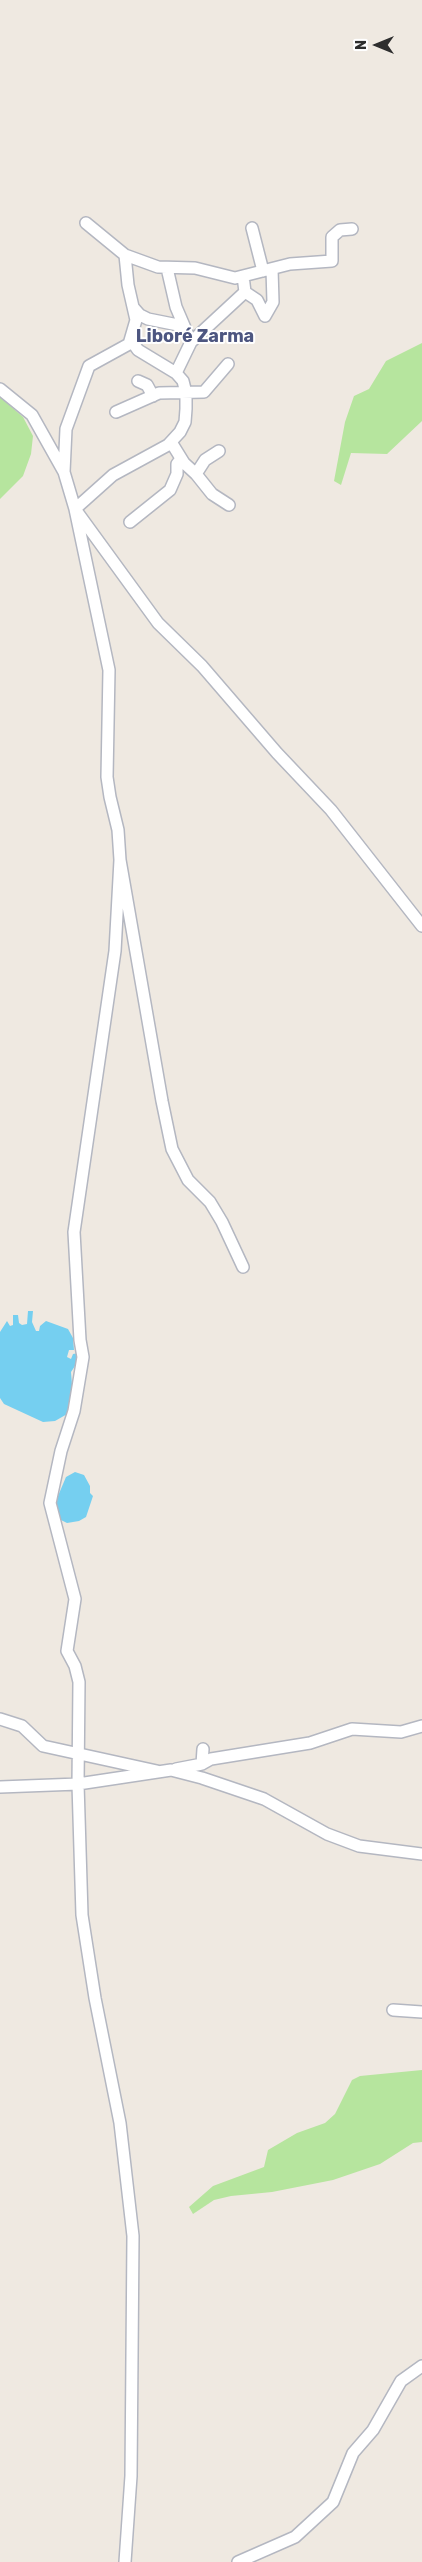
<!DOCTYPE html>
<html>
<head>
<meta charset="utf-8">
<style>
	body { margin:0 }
	#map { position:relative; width:422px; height:2562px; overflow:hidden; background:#efe9e1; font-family:Rubik,sans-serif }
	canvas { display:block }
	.north { position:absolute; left:352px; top:20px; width:50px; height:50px; -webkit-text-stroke:4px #fff; paint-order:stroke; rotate:270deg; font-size:14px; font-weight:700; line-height:20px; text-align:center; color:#2e2e2e }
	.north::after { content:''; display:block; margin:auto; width:18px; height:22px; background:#2e2e2e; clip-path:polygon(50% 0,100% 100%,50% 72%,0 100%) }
</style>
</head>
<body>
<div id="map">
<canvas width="422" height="2562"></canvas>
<div class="north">N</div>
</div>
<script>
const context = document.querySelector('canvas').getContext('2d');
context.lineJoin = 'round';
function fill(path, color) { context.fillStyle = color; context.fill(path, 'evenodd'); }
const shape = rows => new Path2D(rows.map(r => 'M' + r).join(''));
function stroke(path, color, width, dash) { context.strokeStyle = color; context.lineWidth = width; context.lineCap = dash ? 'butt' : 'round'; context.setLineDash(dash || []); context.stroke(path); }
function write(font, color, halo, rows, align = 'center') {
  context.font = font + ' Rubik,sans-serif'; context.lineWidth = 4; context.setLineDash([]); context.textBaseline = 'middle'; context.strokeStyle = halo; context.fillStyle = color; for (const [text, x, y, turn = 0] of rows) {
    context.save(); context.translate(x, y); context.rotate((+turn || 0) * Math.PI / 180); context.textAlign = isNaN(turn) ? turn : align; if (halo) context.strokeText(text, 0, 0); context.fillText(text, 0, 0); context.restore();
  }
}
fill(shape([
	[422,343,422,421,387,454,351,453,341,485,334,481,345,422,354,396,369,389,386,361],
	[0,397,23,417,33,436,31,454,23,476,0,499],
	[422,2070,422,2142,413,2143,380,2164,333,2180,272,2192,231,2196,214,2200,193,2214,189,2207,213,2186,264,2167,268,2150,297,2133,325,2123,335,2114,352,2080,360,2076]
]), '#b6e59e');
fill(shape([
	[28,1311,33,1311,32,1322,36,1331,39,1331,40,1326,46,1321,68,1329,73,1338,74,1350,69,1350,67,1357,71,1359,73,1354,79,1353,79,1360,71,1372,73,1397,69,1413,55,1421,43,1422,4,1404,0,1398,0,1332,7,1321,10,1326,13,1325,13,1315,18,1315,19,1323,22,1325,27,1324],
	[75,1472,84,1475,90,1486,90,1493,93,1496,86,1517,79,1521,67,1523,61,1520,55,1503,66,1477]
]), '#75cff0');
const minor = shape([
	[252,228,263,271],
	[125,255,158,267,195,268,235,278,290,264,332,261,332,237,340,230,352,229],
	[167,268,176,307,191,342],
	[245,292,257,300,265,316],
	[133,307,140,315,148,319,183,326],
	[265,316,273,302,272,269],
	[131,340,138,350,176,373,183,381,186,393,186,409,185,422,180,432,168,445,113,475,75,509,109,670,107,777,110,797,118,830,120,860,162,1101,172,1149,188,1180,210,1202,222,1222,243,1267],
	[176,373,191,342,245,292,243,276],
	[138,381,147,385,153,396],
	[0,389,32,415,64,472,75,509,158,623,202,666,277,753,331,810,422,926],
	[116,412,159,393,204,392,228,364],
	[171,442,184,463,196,474,212,494,229,505],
	[64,472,66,429,89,366,129,344,136,320,128,285,125,255,86,223],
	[196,474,205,460,219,451],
	[130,522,170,490,177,474,177,464,181,459],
	[120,860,115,951,74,1232,80,1340,83,1357,74,1411,61,1451,50,1503,75,1599,67,1651,75,1666,79,1682,78,1784,82,1915,95,1998,120,2123,133,2236,131,2476,125,2562],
	[0,1719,22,1726,43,1746,157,1771],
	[202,1764,203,1749],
	[176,1769,202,1764,211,1759,310,1743,352,1729,401,1732,422,1726],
	[0,1787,78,1784,171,1770,202,1778,264,1799,327,1834,359,1846,422,1854],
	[393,2010,422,2012],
	[238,2562,295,2537,333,2502,353,2453,373,2430,401,2381,422,2366]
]);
stroke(minor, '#b4b7c1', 14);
stroke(minor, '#fff', 11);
write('bold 18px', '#4d5680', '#fff', [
	["Liboré Zarma",195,337]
]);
</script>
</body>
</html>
